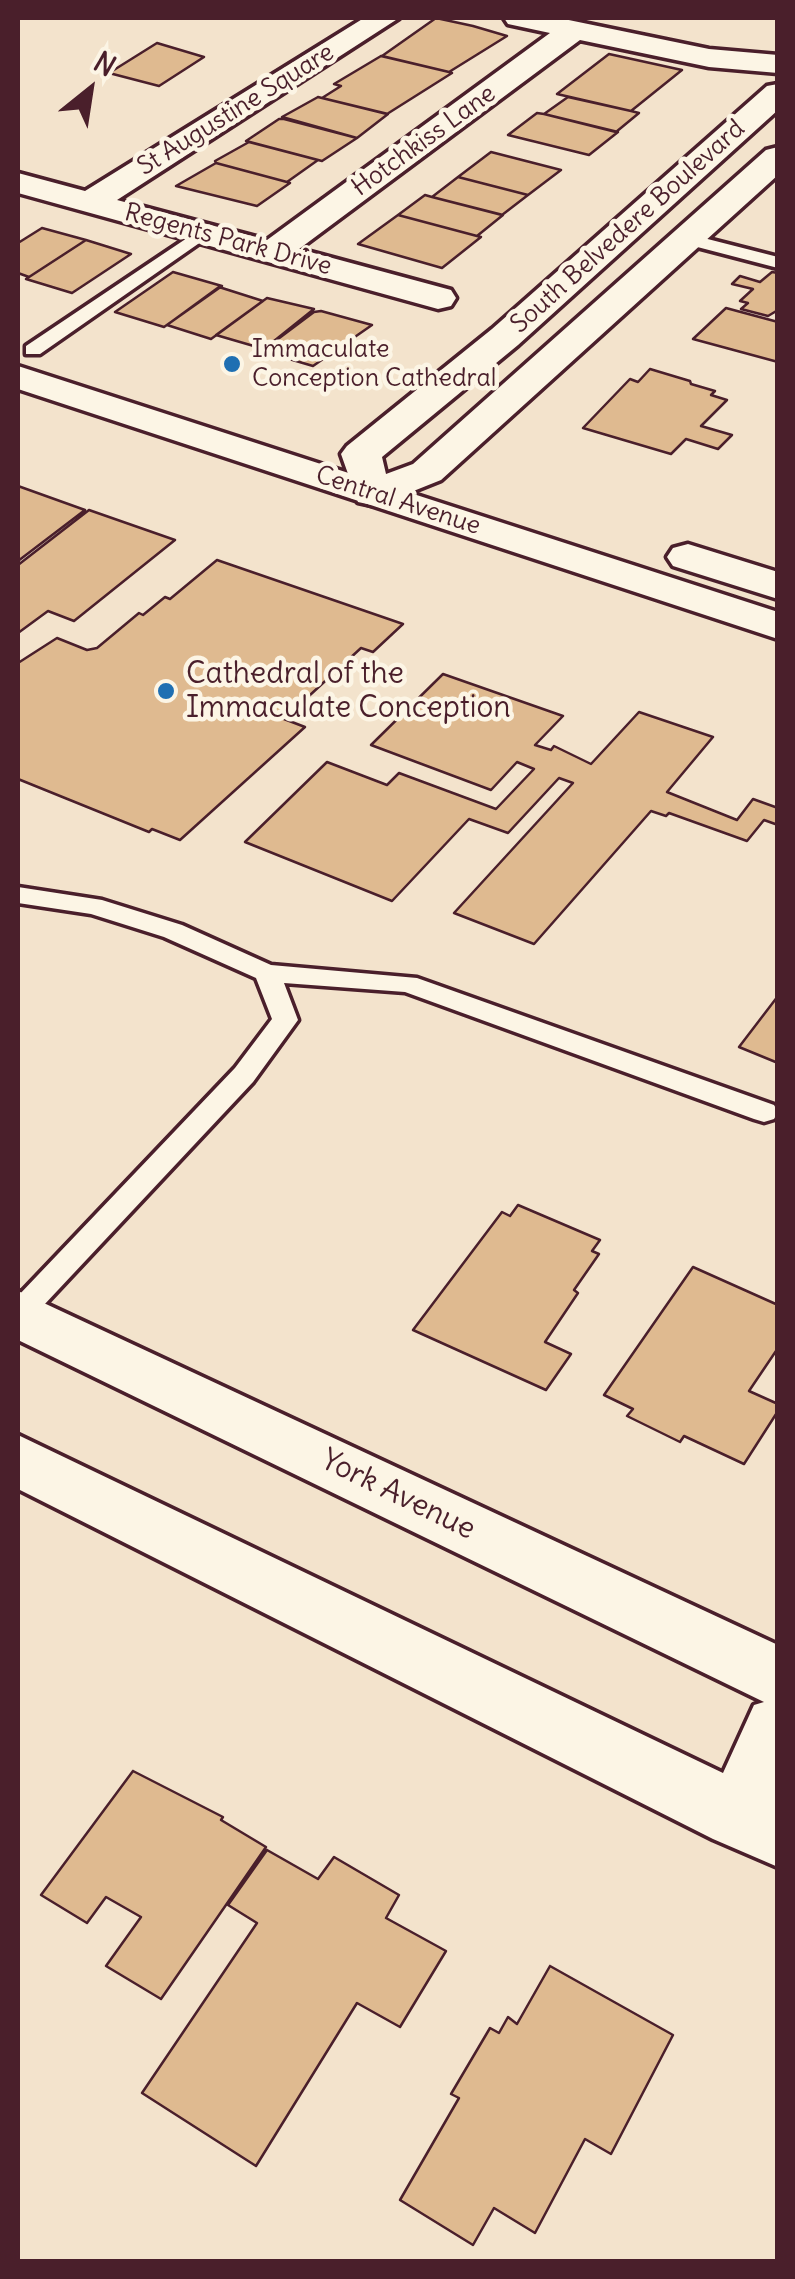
<!DOCTYPE html>
<html>
<head>
<meta charset="utf-8">
<style>
	body { margin:0 }
	#map { position:relative; width:795px; height:2279px; overflow:hidden; background:#f3e3cc; font-family:Delius,sans-serif }
	canvas { display:block }
	.frame { position:absolute; inset:0; border:20px solid #4a1f2b; pointer-events:none }
	.north { position:absolute; left:40px; top:40px; width:100px; height:100px; -webkit-text-stroke:8px #fcf5e5; paint-order:stroke; rotate:30deg; font-size:28px; font-weight:700; line-height:40px; text-align:center; color:#4a1f2b }
	.north::after { content:''; display:block; margin:auto; width:35px; height:45px; background:#4a1f2b; clip-path:polygon(50% 0,100% 100%,50% 72%,0 100%) }
</style>
</head>
<body>
<div id="map">
<canvas width="795" height="2279"></canvas>
<div class="frame"></div>
<div class="north">N</div>
</div>
<script>
const context = document.querySelector('canvas').getContext('2d');
context.lineJoin = 'round';
function fill(path, color) { context.fillStyle = color; context.fill(path, 'evenodd'); }
const shape = rows => new Path2D(rows.map(r => 'M' + r).join(''));
function stroke(path, color, width, dash) { context.strokeStyle = color; context.lineWidth = width; context.lineCap = dash ? 'butt' : 'round'; context.setLineDash(dash || []); context.stroke(path); }
function write(font, color, halo, rows, align = 'center') {
  context.font = font + ' Delius,sans-serif'; context.lineWidth = 9; context.setLineDash([]); context.textBaseline = 'middle'; context.strokeStyle = halo; context.fillStyle = color; for (const [text, x, y, turn = 0] of rows) {
    context.save(); context.translate(x, y); context.rotate((+turn || 0) * Math.PI / 180); context.textAlign = isNaN(turn) ? turn : align; if (halo) context.strokeText(text, 0, 0); context.fillText(text, 0, 0); context.restore();
  }
}
const building = shape([
	[436,18,473,26,507,36,449,72,382,56,436,18],
	[157,43,204,57,159,86,109,73,157,43],
	[609,54,682,70,631,111,557,94,609,54],
	[381,56,449,72,452,73,387,114,322,98,341,86,334,84,381,56],
	[318,97,322,98,388,114,357,138,282,117,318,97],
	[568,97,631,111,639,113,616,132,544,114,568,97],
	[537,113,544,114,618,132,589,155,508,135,537,113],
	[279,119,284,119,357,138,322,161,246,141,279,119],
	[249,142,318,160,287,182,216,163,215,161,249,142],
	[491,152,561,170,528,195,458,177,491,152],
	[216,163,287,182,290,183,257,206,176,186,216,163],
	[458,177,528,195,502,215,432,197,458,177],
	[425,195,432,197,503,215,477,236,398,215,425,195],
	[398,215,477,236,481,237,442,268,358,244,398,215],
	[42,228,86,240,29,277,18,273,18,243,42,228],
	[86,240,131,254,72,293,26,279,86,240],
	[173,272,222,286,164,327,115,312,173,272],
	[772,272,778,273,778,310,768,316,741,309,748,303,740,301,753,289,732,284,740,276,760,282,772,272],
	[219,287,263,301,211,339,167,325,219,287],
	[267,298,314,309,264,349,216,335,267,298],
	[726,308,778,322,778,362,693,339,726,308],
	[321,311,372,325,313,366,262,351,314,312,321,311],
	[650,369,690,381,691,384,715,391,711,395,727,400,701,426,732,435,718,449,686,439,671,454,583,428,630,379,638,382,650,369],
	[18,486,85,510,18,561,18,486],
	[89,510,175,540,74,621,48,611,18,633,18,565,89,510],
	[217,560,403,624,373,652,361,648,284,719,305,727,180,840,152,829,149,832,18,779,18,663,57,638,87,650,97,648,139,613,143,615,165,597,170,599,217,560],
	[443,674,563,716,535,745,551,750,554,746,591,764,639,712,713,737,667,792,737,820,753,799,778,808,778,825,764,820,747,841,669,813,666,816,651,811,534,944,454,913,573,783,559,778,508,833,469,819,392,901,245,842,327,762,387,785,399,773,496,809,534,769,517,762,491,790,371,745,443,674],
	[778,996,778,1063,739,1047,778,996],
	[518,1205,600,1240,592,1251,599,1254,574,1290,578,1293,545,1342,571,1354,546,1390,413,1330,502,1212,510,1216,518,1205],
	[693,1267,778,1305,778,1348,749,1391,778,1404,778,1411,744,1464,684,1436,680,1442,627,1416,633,1409,604,1395,693,1267],
	[133,1771,223,1817,221,1820,266,1847,161,1999,106,1966,141,1917,106,1897,87,1923,41,1895,133,1771],
	[267,1850,318,1879,334,1857,399,1895,386,1918,446,1951,400,2027,357,2003,256,2166,142,2093,257,1923,228,1905,267,1850],
	[550,1966,673,2035,611,2154,585,2139,535,2233,494,2208,473,2245,400,2200,459,2098,451,2094,490,2028,499,2033,508,2017,517,2024,550,1966]
]);
fill(building, '#dfba90');
stroke(building, '#4a1f2b', 2.5);
const service = shape([
	[202,228,211,233,208,237,40,354,26,354,26,346,202,228],
	[688,234,778,257,778,268,682,243,679,239,688,234],
	[18,887,102,900,182,925,271,965,417,978,774,1105,778,1112,774,1119,764,1122,754,1119,405,992,284,983,298,1020,253,1082,28,1322,18,1325,18,1296,235,1068,272,1019,256,978,164,937,91,914,18,903,18,887]
]);
const minor = shape([
	[364,18,399,18,117,200,267,240,550,33,508,24,504,18,559,18,709,49,778,55,778,73,709,67,580,40,299,249,451,290,456,298,451,306,438,309,18,193,18,173,85,191,364,18],
	[18,1291,778,1645,778,1867,713,1839,18,1489,18,1435,723,1773,754,1705,764,1702,18,1340,18,1291]
]);
const tertiary = shape([
	[778,84,778,110,518,345,382,457,386,474,413,464,766,150,778,147,778,175,441,480,386,502,372,505,358,502,341,454,347,446,492,329,767,86,778,84]
]);
const secondary = shape([
	[18,366,778,612,778,639,18,389,18,366],
	[688,544,778,572,778,599,673,566,667,557,673,548,688,544]
]);
stroke(service, '#4a1f2b', 7);
stroke(minor, '#4a1f2b', 7);
stroke(tertiary, '#4a1f2b', 7);
stroke(secondary, '#4a1f2b', 7);
fill(service, '#fcf5e5');
fill(minor, '#fcf5e5');
fill(tertiary, '#fcf5e5');
fill(secondary, '#fcf5e5');
for (const [x, y, r, color] of [
	[232,364,10,"#1f6fb2"],
	[166,691,10,"#1f6fb2"]
]) { const dot = new Path2D(); dot.arc(x, y, r, 0, 2 * Math.PI); context.fillStyle = color; context.fill(dot); stroke(dot, '#fcf5e5', 4); }
write('25px', '#4a1f2b', '#fcf5e5', [
	["St Augustine Square",236,110,-32],
	["Hotchkiss Lane",424,141,-36],
	["South Belvedere Boulevard",628,227,-42],
	["Regents Park Drive",228,240,15],
	["Central Avenue",398,501,18]
]);
write('25px', '#4a1f2b', '#fcf5e5', [
	["Immaculate",252,350],
	["Conception Cathedral",252,379]
], 'left');
write('30px', '#4a1f2b', '#fcf5e5', [
	["Cathedral of the",186,674],
	["Immaculate Conception",186,708]
], 'left');
write('30px', '#4a1f2b', '#fcf5e5', [
	["York Avenue",398,1495,26]
]);
</script>
</body>
</html>
